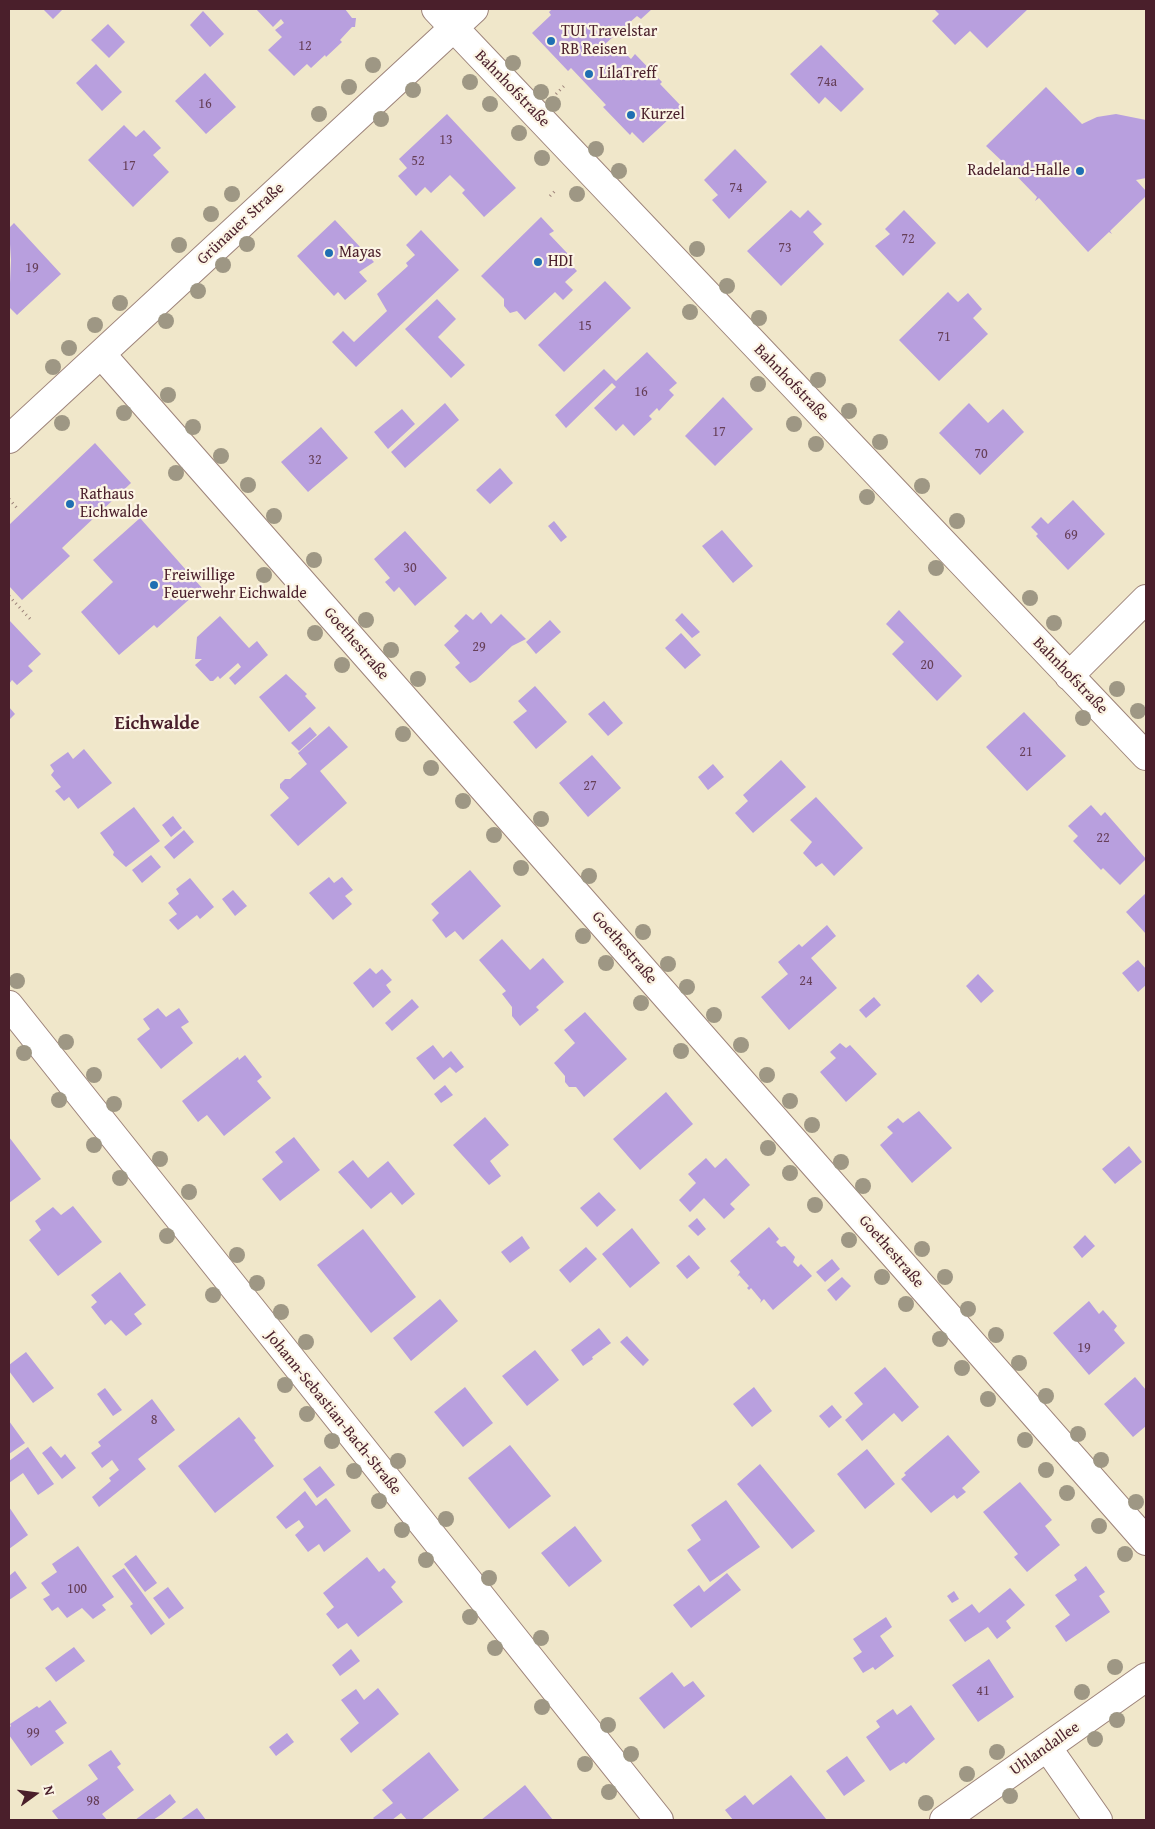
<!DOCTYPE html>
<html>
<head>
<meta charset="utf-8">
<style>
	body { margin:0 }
	#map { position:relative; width:1155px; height:1829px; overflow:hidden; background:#f0e7ca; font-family:"Gentium Book Plus",serif }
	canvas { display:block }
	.frame { position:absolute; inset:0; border:10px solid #4a1f2b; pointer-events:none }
	.north { position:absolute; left:10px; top:1769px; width:50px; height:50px; -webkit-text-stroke:4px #fcf5e5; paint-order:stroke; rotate:76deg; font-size:14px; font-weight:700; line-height:20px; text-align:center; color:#4a1f2b }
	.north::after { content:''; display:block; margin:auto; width:18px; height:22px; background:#4a1f2b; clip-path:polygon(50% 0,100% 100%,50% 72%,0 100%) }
</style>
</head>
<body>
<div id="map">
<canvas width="1155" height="1829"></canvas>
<div class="frame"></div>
<div class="north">N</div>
</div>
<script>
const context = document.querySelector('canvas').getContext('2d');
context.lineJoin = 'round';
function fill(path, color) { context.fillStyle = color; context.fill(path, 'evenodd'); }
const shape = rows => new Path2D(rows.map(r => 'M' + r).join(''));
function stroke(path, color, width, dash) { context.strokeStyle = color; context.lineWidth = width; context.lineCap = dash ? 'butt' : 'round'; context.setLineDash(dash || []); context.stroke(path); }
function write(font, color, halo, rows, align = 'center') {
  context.font = font + ' "Gentium Book Plus",serif'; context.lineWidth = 4.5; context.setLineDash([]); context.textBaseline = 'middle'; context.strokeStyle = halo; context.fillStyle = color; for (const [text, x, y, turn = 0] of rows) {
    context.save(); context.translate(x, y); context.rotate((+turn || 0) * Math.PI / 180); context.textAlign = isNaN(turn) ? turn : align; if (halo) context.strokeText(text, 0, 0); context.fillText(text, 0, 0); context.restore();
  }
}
fill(shape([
	[43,9,63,9,53,19],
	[256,9,345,9,352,18,356,18,355,27,352,27,340,40,342,42,326,57,325,55,311,68,307,64,294,76,268,50,282,37,275,30,284,23,281,19,273,27],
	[552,9,652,9,641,19,637,16,605,44,615,54,621,49,631,59,635,54,662,82,660,84,682,107,643,143,632,132,630,135,603,107,606,105,571,68,568,71,532,33,551,15,549,12],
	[934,9,1028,9,987,48,970,31,955,45,932,21,939,14],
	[203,11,224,34,210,47,190,25],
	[108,24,125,42,109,58,91,40],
	[821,45,864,89,841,112,825,97,819,104,790,74],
	[96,64,122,92,102,111,76,83],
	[205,73,236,107,206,134,175,101],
	[1046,87,1082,124,1097,117,1116,114,1146,120,1146,178,1136,180,1146,191,1146,196,1110,231,1112,234,1109,232,1088,252,1039,198,1035,201,1037,197,1005,164,1002,166,1004,163,986,146],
	[447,114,516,188,484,217,462,193,465,190,450,175,431,193,425,187,416,196,398,176,407,168,399,159],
	[124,125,136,137,144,130,161,148,153,155,169,172,133,207,88,160],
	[735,149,767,182,729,219,712,200,718,195,704,180],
	[791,210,800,218,808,210,822,224,813,232,824,244,781,286,747,251],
	[904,210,936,243,903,276,875,246,890,234,885,229],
	[541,217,554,231,549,234,568,254,564,257,577,271,565,282,573,290,563,300,555,292,525,320,517,311,510,313,504,306,504,299,481,276],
	[335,220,374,262,359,272,367,281,345,300,338,292,334,296,297,256],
	[14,223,61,274,17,315,9,307,11,260,9,228],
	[421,230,459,270,356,367,332,342,343,331,354,342,387,311,377,294,408,266,406,263,415,255,406,245],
	[605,281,631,308,564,372,538,345],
	[948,292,958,302,968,293,982,309,973,318,988,334,939,381,899,340],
	[437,299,456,319,438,337,465,365,451,378,405,329],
	[647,352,677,383,669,390,674,395,659,411,657,408,649,416,652,419,634,436,623,424,616,431,594,408,616,387,612,383,566,428,555,415,604,369,616,381],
	[723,397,753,429,715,466,685,436],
	[445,403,459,420,405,468,391,452],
	[969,403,988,423,1003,409,1024,432,980,475,939,433],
	[402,409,415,424,388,449,374,432],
	[321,427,348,458,308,492,281,462],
	[95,443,131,483,62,548,70,556,22,600,9,586,9,525],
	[500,468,513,483,490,504,476,490],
	[1073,500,1105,534,1068,570,1036,536,1038,534,1031,527,1041,517,1048,524],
	[140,518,202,588,157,628,154,625,119,655,81,612,113,582,93,560],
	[554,521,567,537,561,542,548,526],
	[722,530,753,566,733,583,702,546],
	[405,531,447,578,415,606,399,587,394,592,385,582,390,578,374,559],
	[899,610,962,676,937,701,892,654,904,642,886,624],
	[481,612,491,624,501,614,526,639,512,646,476,680,470,683,455,667,460,663,444,645,459,631,454,626,466,614,473,620],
	[682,613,700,632,692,638,675,620],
	[220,616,249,648,257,641,268,655,235,685,229,678,241,667,238,663,220,679,218,676,213,681,210,681,195,665,202,659,195,659,197,637],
	[9,620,41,654,28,666,33,671,17,685,12,680,9,684],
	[550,620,561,632,536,654,526,642],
	[681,633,701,655,685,669,665,648],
	[286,674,307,694,305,696,316,708,289,732,259,697],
	[535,686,567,722,536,749,513,722,527,711,518,701],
	[604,701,623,723,608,736,588,714],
	[9,707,15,714,9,720],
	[1024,712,1066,756,1027,791,986,747],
	[329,726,348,747,320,771,347,803,298,846,270,815,289,798,280,788,280,784,285,779,290,779,307,764,298,753],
	[310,727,317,735,299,751,291,743],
	[84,749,112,783,78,809,69,797,64,801,55,791,61,787,51,775,54,771,50,765,68,752,73,759],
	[592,755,621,788,588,817,559,783],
	[781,760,806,787,753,833,735,813,748,801,743,795],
	[713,764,724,777,708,790,698,777],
	[816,797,863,848,834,876,822,863,816,867,803,853,812,842,790,820],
	[1091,805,1101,816,1105,812,1146,859,1120,885,1103,868,1101,870,1073,841,1078,836,1068,826],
	[134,807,160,841,126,867,113,855,114,852,100,833],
	[173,816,182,828,171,837,162,825],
	[184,830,194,842,174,859,164,847],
	[151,855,161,867,142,883,132,870],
	[470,870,501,906,463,940,455,931,446,938,432,920,439,913,431,904],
	[329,877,334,883,342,877,353,890,345,896,352,904,333,920,309,893],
	[190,878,214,907,200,919,197,915,178,930,169,920,177,914,168,903,179,894,176,889],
	[233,890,247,906,235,916,222,899],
	[1146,893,1146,934,1126,912],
	[827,925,836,936,811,958,837,988,789,1030,761,997,788,974,778,962,799,944,802,947],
	[502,939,530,970,543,958,564,982,536,1007,539,1010,520,1026,512,1016,512,1007,502,994,506,991,479,960],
	[1138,960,1146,969,1146,985,1138,992,1122,973],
	[370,968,376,974,382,969,392,980,386,985,391,992,373,1008,353,983],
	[978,974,994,991,981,1003,966,986],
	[874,997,881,1005,866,1018,859,1010],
	[412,999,419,1007,392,1031,385,1023],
	[158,1008,166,1017,179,1008,189,1022,181,1027,193,1043,161,1069,137,1039,150,1029,143,1019],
	[585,1012,627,1059,584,1097,576,1087,569,1087,565,1082,565,1076,554,1063,575,1043,564,1030],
	[840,1043,846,1048,850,1045,877,1074,846,1102,820,1072,836,1058,830,1052],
	[433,1045,443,1058,451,1051,464,1067,456,1073,450,1067,434,1080,416,1058],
	[245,1055,262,1077,257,1081,271,1098,224,1136,207,1115,198,1122,182,1101,238,1057,239,1060],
	[445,1085,453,1095,441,1103,434,1094],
	[666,1092,693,1124,640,1170,613,1139],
	[919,1111,952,1148,912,1183,880,1145,893,1133,887,1127,898,1118,903,1123],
	[485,1117,509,1145,490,1161,501,1176,489,1185,453,1145],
	[9,1137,41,1179,9,1203],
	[294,1137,320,1170,280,1201,262,1179,283,1162,275,1152],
	[1129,1146,1142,1162,1115,1184,1102,1169],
	[706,1158,715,1168,726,1158,750,1185,730,1204,735,1209,724,1219,704,1198,690,1212,679,1200,696,1183,688,1174],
	[353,1160,368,1178,388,1161,415,1194,402,1205,391,1192,371,1209,338,1172],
	[599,1192,616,1210,597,1227,580,1208],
	[73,1206,102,1242,58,1276,29,1240,41,1230,35,1221,53,1207,61,1215],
	[697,1218,706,1229,698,1236,688,1226],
	[769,1227,779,1239,776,1242,781,1247,785,1246,795,1257,793,1262,798,1267,801,1264,812,1276,773,1310,764,1299,760,1303,761,1300,751,1288,749,1290,747,1288,749,1286,739,1275,737,1277,740,1272,730,1261],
	[632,1228,660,1263,630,1288,602,1254],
	[363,1229,416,1297,371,1333,317,1265],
	[1085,1235,1095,1246,1082,1258,1073,1247],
	[522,1236,530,1248,510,1263,501,1252],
	[586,1247,597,1259,570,1283,559,1270],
	[689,1255,700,1268,687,1279,676,1266],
	[832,1259,840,1269,825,1282,816,1272],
	[120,1272,146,1305,134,1314,142,1324,126,1336,111,1320,105,1325,91,1307,97,1302,91,1295],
	[842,1277,851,1286,836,1301,827,1290],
	[440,1299,458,1321,411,1361,393,1338],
	[1089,1301,1099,1314,1103,1310,1117,1326,1114,1330,1125,1343,1089,1375,1053,1333],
	[599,1328,611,1343,592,1357,593,1359,583,1366,571,1350],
	[627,1336,649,1360,643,1366,620,1342],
	[535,1350,559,1380,527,1406,502,1376],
	[26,1352,54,1388,33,1403,9,1371,9,1365],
	[885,1367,919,1407,902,1422,894,1413,862,1441,845,1420,863,1404,854,1393],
	[1135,1377,1146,1390,1146,1426,1133,1437,1104,1404],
	[465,1387,493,1423,463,1447,434,1412],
	[754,1387,772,1411,752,1427,733,1404],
	[105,1388,122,1410,113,1416,97,1394],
	[152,1399,175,1430,138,1459,146,1469,99,1507,92,1497,111,1481,109,1478,119,1470,112,1460,102,1468,91,1453,101,1446,98,1442],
	[832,1405,842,1417,829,1428,819,1416],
	[239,1417,256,1438,254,1440,274,1466,215,1513,178,1466],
	[9,1421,25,1443,9,1454],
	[948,1435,980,1472,962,1488,966,1492,957,1499,954,1495,931,1513,901,1479,906,1475,904,1473],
	[510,1445,551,1496,509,1529,468,1478],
	[51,1446,61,1458,65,1454,76,1468,62,1479,42,1453],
	[28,1447,54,1484,38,1495,23,1473,9,1483,9,1461],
	[867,1449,895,1484,865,1509,837,1474],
	[760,1464,815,1531,792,1549,737,1484],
	[320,1466,335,1485,317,1498,303,1479],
	[1020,1482,1052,1520,1045,1526,1060,1545,1027,1572,1014,1557,1018,1554,983,1512],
	[305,1491,316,1506,326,1498,351,1531,324,1552,319,1544,308,1552,295,1535,304,1527,299,1520,286,1529,276,1517],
	[726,1500,760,1547,710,1582,687,1550,701,1540,691,1525],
	[9,1507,28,1535,9,1549],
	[575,1526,602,1561,569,1587,541,1553],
	[78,1546,114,1597,102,1605,106,1610,93,1619,82,1608,67,1618,58,1607,52,1611,43,1599,50,1595,41,1583,57,1572,52,1564],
	[136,1555,157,1583,145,1592,124,1564],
	[367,1557,379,1572,384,1568,396,1582,391,1587,403,1602,358,1637,347,1623,338,1629,326,1614,334,1607,323,1593],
	[1086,1566,1105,1592,1099,1596,1110,1612,1066,1642,1055,1626,1070,1615,1055,1595,1077,1580,1074,1575],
	[124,1568,165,1624,151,1635,130,1606,133,1604,112,1576],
	[15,1571,27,1588,9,1600,9,1576],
	[727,1573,741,1590,691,1628,673,1605,699,1585,704,1592],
	[168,1587,184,1608,169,1619,153,1598],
	[1010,1588,1025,1605,1006,1621,1011,1628,997,1639,988,1627,965,1642,949,1620,972,1604,979,1613],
	[954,1591,959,1599,952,1603,947,1596],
	[886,1617,892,1627,880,1636,894,1656,875,1670,873,1667,863,1673,853,1658,862,1652,853,1639],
	[74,1647,85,1661,56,1682,45,1668],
	[351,1649,360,1661,340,1676,332,1665],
	[989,1659,1014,1697,978,1722,952,1685],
	[672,1672,684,1687,693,1681,705,1696,664,1729,639,1698],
	[378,1688,399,1714,351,1753,340,1739,359,1723,341,1700,356,1689,364,1700],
	[50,1700,67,1723,55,1731,64,1743,31,1766,9,1735,9,1728,11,1726,10,1724,37,1706,39,1708],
	[911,1705,935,1739,906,1764,904,1762,890,1771,866,1737,880,1727,876,1721,893,1709,897,1715],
	[287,1733,294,1742,276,1756,269,1747],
	[111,1750,121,1764,117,1767,134,1790,102,1814,107,1820,59,1820,52,1811,98,1779,88,1765],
	[429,1752,459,1790,421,1820,407,1820,401,1813,392,1820,375,1820,373,1818,393,1803,382,1790],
	[847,1756,865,1781,844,1796,826,1771],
	[791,1775,826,1819,824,1820,733,1820,725,1810,745,1795,753,1805],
	[525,1785,553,1820,481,1820,514,1794],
	[170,1794,176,1802,162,1814,153,1820,135,1820],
	[197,1808,206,1820,180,1820]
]), '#b89fde');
const minor = shape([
	[436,9,1146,756],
	[101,354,1146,1541],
	[9,439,474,9],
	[1069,676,1146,599],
	[9,1005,659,1820],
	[1047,1747,1098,1820],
	[944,1820,1146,1677]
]);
stroke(minor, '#9d837a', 30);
stroke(shape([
	[556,94,566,84],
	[550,196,556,190],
	[9,499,18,509],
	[9,596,32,621]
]), '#9d837a', 3, [1, 4]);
stroke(minor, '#fff', 28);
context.fillStyle = '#9e9784';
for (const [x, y] of [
	[513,63],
	[373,65],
	[470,82],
	[349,87],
	[413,90],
	[541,92],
	[490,104],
	[553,104],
	[319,114],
	[381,119],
	[519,133],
	[596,149],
	[542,158],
	[619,171],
	[232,194],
	[577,194],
	[211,214],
	[247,244],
	[179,245],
	[697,249],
	[223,265],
	[727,286],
	[198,291],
	[120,303],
	[690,312],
	[759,318],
	[166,321],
	[95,325],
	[69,348],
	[53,367],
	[818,380],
	[758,384],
	[168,395],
	[849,411],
	[124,413],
	[62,423],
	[794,424],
	[193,427],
	[880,442],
	[816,444],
	[221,456],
	[176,473],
	[248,485],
	[922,486],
	[867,497],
	[274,516],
	[957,521],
	[314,560],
	[936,568],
	[264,575],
	[1030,598],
	[366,620],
	[1054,623],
	[315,633],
	[391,650],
	[342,665],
	[418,679],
	[1117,689],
	[1138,711],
	[1083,718],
	[403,734],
	[431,768],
	[463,801],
	[541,819],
	[494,835],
	[521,868],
	[589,876],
	[643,932],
	[583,936],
	[606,963],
	[668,964],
	[17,981],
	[687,987],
	[641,1003],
	[714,1015],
	[66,1042],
	[741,1045],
	[681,1051],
	[24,1053],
	[94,1075],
	[767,1075],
	[59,1100],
	[790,1101],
	[114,1104],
	[812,1125],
	[94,1145],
	[768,1148],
	[160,1159],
	[841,1162],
	[790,1173],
	[120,1178],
	[863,1186],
	[189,1192],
	[815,1205],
	[167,1236],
	[849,1240],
	[922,1249],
	[237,1255],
	[882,1277],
	[945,1277],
	[257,1283],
	[213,1295],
	[906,1304],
	[968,1309],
	[281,1312],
	[996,1335],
	[940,1339],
	[306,1342],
	[1019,1363],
	[962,1368],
	[285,1385],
	[1046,1396],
	[988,1399],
	[307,1414],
	[1078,1434],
	[1025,1440],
	[332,1441],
	[1101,1460],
	[398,1461],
	[1046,1470],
	[354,1471],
	[1067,1493],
	[379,1501],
	[1136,1502],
	[446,1519],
	[1099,1526],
	[402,1530],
	[1125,1554],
	[426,1560],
	[489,1578],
	[470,1617],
	[541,1638],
	[495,1648],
	[1115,1667],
	[1082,1692],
	[542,1707],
	[1117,1720],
	[608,1725],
	[1095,1739],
	[997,1752],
	[631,1754],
	[585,1764],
	[967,1774],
	[609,1792],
	[1010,1796],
	[926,1803]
]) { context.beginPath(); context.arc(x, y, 8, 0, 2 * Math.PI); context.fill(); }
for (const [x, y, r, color] of [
	[551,41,5,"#1f6fb2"],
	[589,74,5,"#1f6fb2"],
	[631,115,5,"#1f6fb2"],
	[1080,171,5,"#1f6fb2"],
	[329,253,5,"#1f6fb2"],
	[538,262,5,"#1f6fb2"],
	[70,504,5,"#1f6fb2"],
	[154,585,5,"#1f6fb2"]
]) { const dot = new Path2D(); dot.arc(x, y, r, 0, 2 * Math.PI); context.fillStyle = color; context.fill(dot); stroke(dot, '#fcf5e5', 2); }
write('14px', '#663f58', null, [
	["12",305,46],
	["74a",827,82],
	["16",205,104],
	["13",446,140],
	["52",418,161],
	["17",129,166],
	["74",736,188],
	["72",908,239],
	["73",785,248],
	["19",32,268],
	["15",585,326],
	["71",944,337],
	["16",641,392],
	["17",719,432],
	["70",981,454],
	["32",315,460],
	["69",1071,535],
	["30",410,568],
	["29",479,647],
	["20",927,665],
	["21",1026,752],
	["27",590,786],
	["22",1103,838],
	["24",806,981],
	["19",1084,1348],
	["8",154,1420],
	["100",77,1589],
	["41",983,1691],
	["99",33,1733],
	["98",93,1801]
]);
write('16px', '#4a1f2b', '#fcf5e5', [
	["TUI Travelstar",561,32],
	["RB Reisen",561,50],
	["LilaTreff",599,74],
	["Kurzel",641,115],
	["Radeland-Halle",1070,171,"right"],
	["Mayas",339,253],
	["HDI",548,262],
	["Rathaus",80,495],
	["Eichwalde",80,513],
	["Freiwillige",164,576],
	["Feuerwehr Eichwalde",164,594]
], 'left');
write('16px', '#4a1f2b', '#fcf5e5', [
	["Bahnhofstraße",512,89,46],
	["Grünauer Straße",241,224,-43],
	["Bahnhofstraße",791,383,46],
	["Goethestraße",356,644,49],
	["Bahnhofstraße",1070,676,46],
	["Goethestraße",624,948,49],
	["Goethestraße",891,1252,49],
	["Johann-Sebastian-Bach-Straße",333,1413,51],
	["Uhlandallee",1045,1749,-35]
]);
write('bold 19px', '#4a1f2b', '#fcf5e5', [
	["Eichwalde",157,724]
]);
</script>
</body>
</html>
